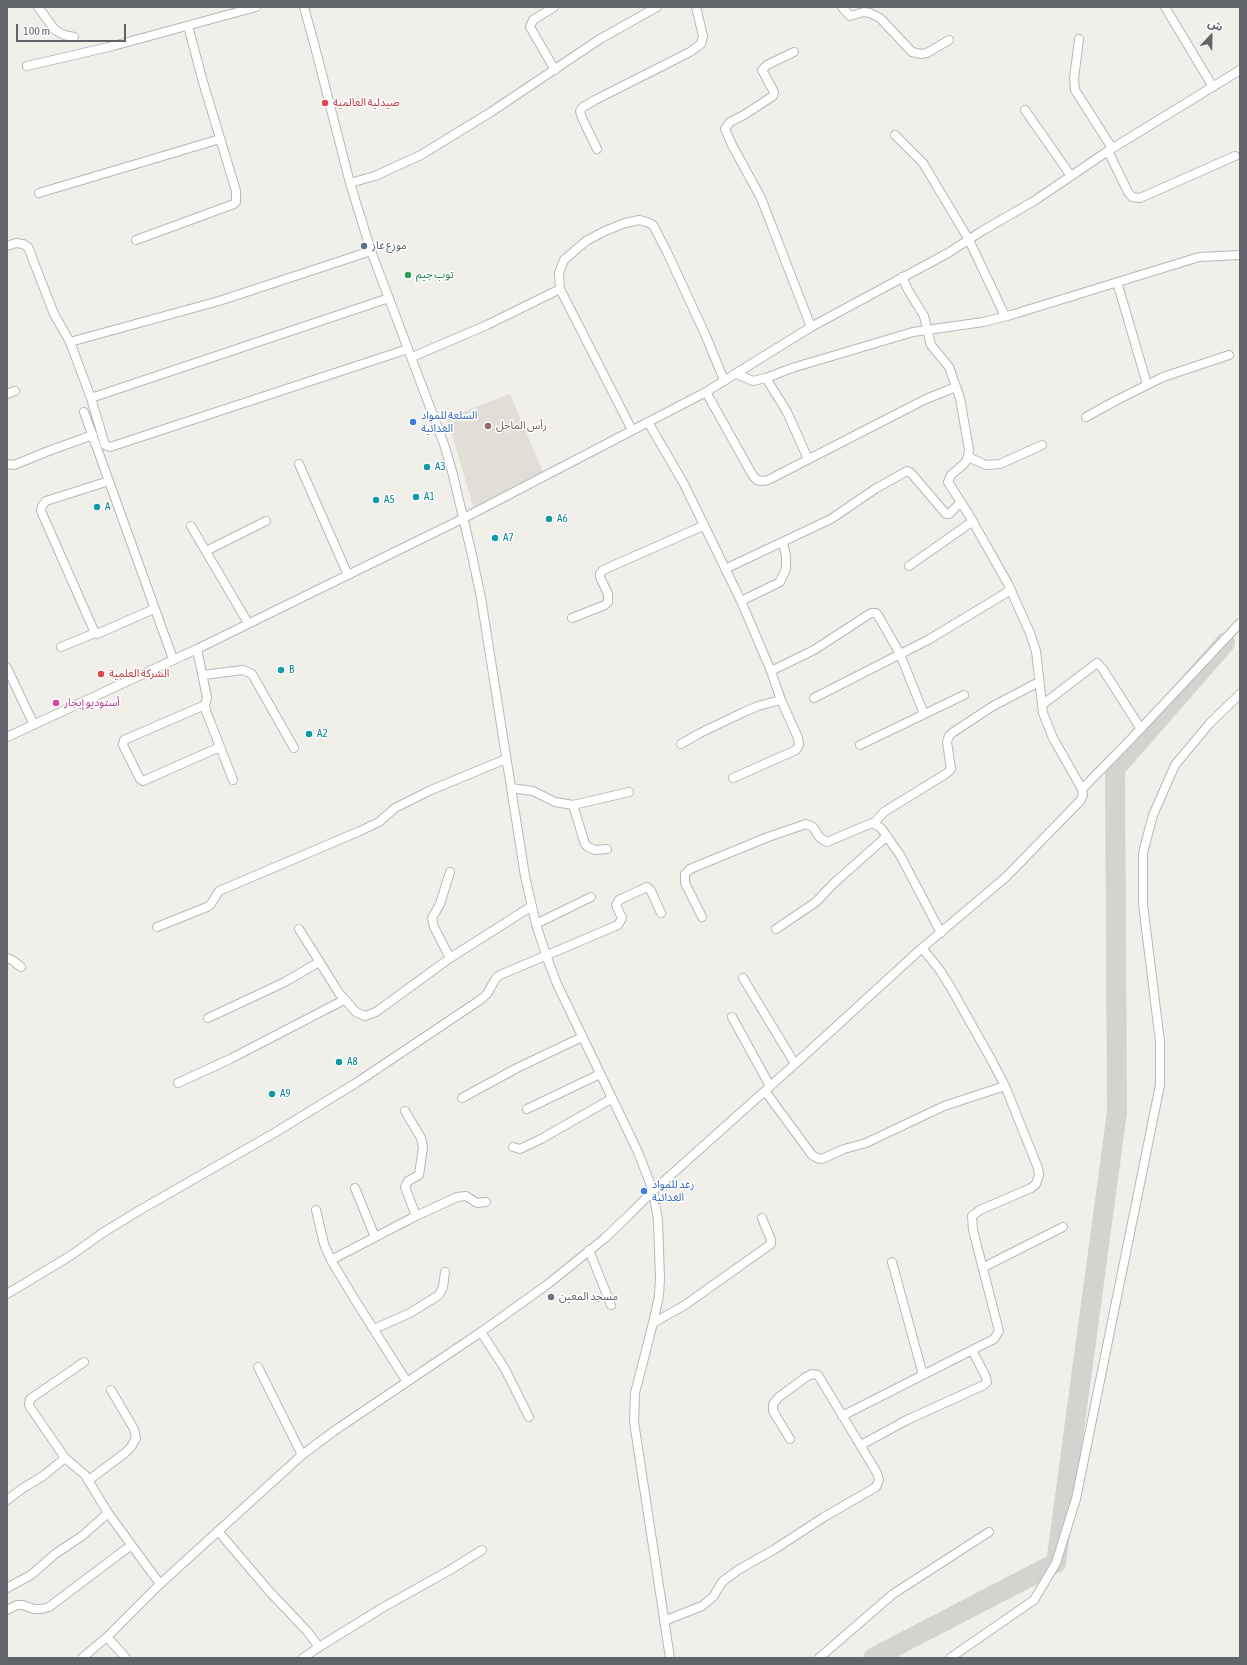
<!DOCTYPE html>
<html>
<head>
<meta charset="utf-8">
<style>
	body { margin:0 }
	#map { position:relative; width:1247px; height:1665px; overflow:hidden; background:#f0efe9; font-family:"Asap Condensed","Noto Sans Arabic",sans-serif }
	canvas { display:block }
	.frame { position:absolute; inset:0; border:8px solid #606367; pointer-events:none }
	.north { position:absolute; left:1191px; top:16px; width:40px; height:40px; -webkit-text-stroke:3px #fff; paint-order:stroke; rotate:22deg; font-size:11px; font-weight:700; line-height:16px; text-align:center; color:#606367 }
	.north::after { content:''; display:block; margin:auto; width:14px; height:18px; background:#606367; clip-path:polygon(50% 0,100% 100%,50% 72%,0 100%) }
	.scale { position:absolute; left:16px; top:24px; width:110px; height:18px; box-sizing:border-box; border:2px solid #606367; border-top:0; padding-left:5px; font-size:12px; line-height:14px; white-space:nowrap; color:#606367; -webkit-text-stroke:3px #fff; paint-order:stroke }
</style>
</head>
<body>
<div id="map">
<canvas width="1247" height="1665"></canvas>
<div class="frame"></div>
<div class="north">ش</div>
<div class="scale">100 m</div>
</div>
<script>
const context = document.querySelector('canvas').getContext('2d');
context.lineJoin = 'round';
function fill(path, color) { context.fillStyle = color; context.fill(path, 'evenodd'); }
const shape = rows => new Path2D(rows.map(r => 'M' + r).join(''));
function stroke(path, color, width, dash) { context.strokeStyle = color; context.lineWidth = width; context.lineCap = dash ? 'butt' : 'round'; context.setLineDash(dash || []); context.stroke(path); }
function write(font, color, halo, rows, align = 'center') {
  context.font = font + ' "Asap Condensed","Noto Sans Arabic",sans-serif'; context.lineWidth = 3; context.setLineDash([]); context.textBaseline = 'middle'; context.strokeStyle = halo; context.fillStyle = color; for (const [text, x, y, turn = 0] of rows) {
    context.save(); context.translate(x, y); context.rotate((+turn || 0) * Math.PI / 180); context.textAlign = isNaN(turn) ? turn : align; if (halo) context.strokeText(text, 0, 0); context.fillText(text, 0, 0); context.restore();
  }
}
fill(shape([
	[510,394,543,472,474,509,447,418]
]), '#e0ded7');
stroke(shape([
	[873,1658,1056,1563,1117,1112,1115,769,1225,643]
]), '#d3d3d0', 20);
const minor = shape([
	[38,7,55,30,64,35,74,37],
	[304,7,315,47,350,183,371,251,445,447,452,471,472,555,481,598,525,876,536,924,546,955,557,984,638,1152,653,1191,658,1220,660,1278,659,1296,653,1323,635,1393,634,1422,670,1658],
	[554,7,533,20,530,27,555,70],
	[842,7,850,16,864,12,870,13,880,18,912,52,921,54,927,53,949,40],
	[1165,7,1213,87],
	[1079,39,1074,79,1075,90,1112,148],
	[794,52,767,65,762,70,774,92,773,96,744,115,730,122,725,129,732,145,761,198,811,327],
	[27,66,113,46,256,7],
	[1025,110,1071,176],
	[895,135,923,163,969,240,1005,316],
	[597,149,582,118,580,111,583,107,595,100,690,52,701,44,703,36,696,7],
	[1108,151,1128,192,1132,197,1140,198,1235,156],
	[350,183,375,176,421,155,491,112,600,39,657,7],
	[39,193,220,139],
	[136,240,234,204,236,202,236,191,203,82,188,26],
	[7,246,16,243,23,244,28,247,54,314,70,342,219,301,371,251],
	[1117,282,1147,384],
	[70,342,91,398,105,445,110,447,408,349],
	[412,357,487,325,560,289],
	[737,374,753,381,766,378,792,368,913,332,983,322,1011,315,1199,257,1240,255],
	[766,378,787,412,808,459],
	[706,392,753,476,757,480,762,481,768,480,926,399,956,387],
	[7,394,15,391],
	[91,398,389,298],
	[84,412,173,659],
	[1086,417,1117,400,1163,377,1229,355],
	[648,422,684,484,741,601,771,671,781,700,798,738,799,745,796,750,733,778],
	[632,430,560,289,559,273,564,260,586,241,605,231,625,223,639,220,647,222,653,225,667,252,705,334,724,380],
	[968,457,986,465,1000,464,1042,445],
	[7,464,14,465,51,450,93,435],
	[299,464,348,575],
	[109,481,46,501,42,506,41,511,95,633,97,634,154,609],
	[191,526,248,623],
	[206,551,266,521],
	[909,566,973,521],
	[725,569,831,519,875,489,907,471,911,473,946,514,949,514,961,502],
	[741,601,780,582,786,569,786,556,783,542],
	[572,618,605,605,608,602,608,594,600,577,600,574,603,570,703,526],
	[61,647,95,633],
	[197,649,206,693,207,698,205,705,206,711,233,780],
	[7,668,34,725],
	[771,671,814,650,871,613,876,613,879,617,900,654,924,714],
	[203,675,243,670,252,674,294,748],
	[814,698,928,640,1011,590],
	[205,705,124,740,123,745,140,779,143,781,220,747],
	[1042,705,1097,663,1102,668,1141,729],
	[7,737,197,649,464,518,706,392,811,327,948,253,982,231,1034,201,1108,151,1240,70],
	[681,744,700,733,744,712,758,706,781,700],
	[860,745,964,695],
	[511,788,533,791,555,802,573,805,629,792],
	[1082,789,1130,740,1240,623],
	[573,805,585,844,588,847,595,850,607,849],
	[874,823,884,812,947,773,951,769,947,742,949,736,952,733,993,706,1039,682],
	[450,872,440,904,432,918,434,927,450,958],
	[702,917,685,883,685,874,690,869,768,837,806,824,813,827,820,838,827,842,872,823,881,828,900,855,941,933],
	[536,924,591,897],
	[157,927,207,907,211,904,219,891,360,831,379,822,395,808,431,790,506,759],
	[299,929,339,993,356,1012,365,1016,376,1012,450,958,532,906],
	[776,929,816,902,833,884,887,836],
	[7,958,12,960,21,967],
	[743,978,795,1064],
	[732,1017,770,1086],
	[208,1018,285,982,319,962],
	[178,1083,230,1059,344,1000],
	[765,1091,812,1155,817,1158,822,1159,844,1149,866,1143,944,1106,1005,1086],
	[462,1098,517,1068,582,1037],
	[527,1109,600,1074],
	[405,1111,421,1138,423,1147,419,1175,408,1181,405,1187,416,1216],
	[513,1147,520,1149,541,1139,611,1099],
	[355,1188,375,1237],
	[316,1210,324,1244,331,1260,355,1300,407,1382],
	[589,1250,611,1305],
	[331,1260,416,1216,457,1197,466,1196,477,1203,486,1202],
	[892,1262,923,1375],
	[984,1267,1063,1227],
	[7,1294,70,1256,104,1232,140,1210,276,1132,356,1083,480,1000,487,994,496,978,500,975,618,925,622,918,616,905,619,900,647,887,651,891,661,913],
	[653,1323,685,1305,771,1244,771,1240,762,1218],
	[374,1329,410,1313,439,1295,443,1287,445,1272],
	[481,1332,505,1369,529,1417],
	[84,1362,30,1399,29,1404,30,1407,65,1458,85,1475,108,1513,160,1584],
	[258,1367,302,1455],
	[842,1416,994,1339,999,1331,973,1230,972,1216,980,1210,1031,1188,1036,1184,1039,1175,1038,1168,1005,1086,992,1061,951,988,939,969,922,948],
	[861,1445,907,1420,984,1385,987,1382,986,1377,972,1350],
	[89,1480,125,1453,131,1447,136,1438,134,1429,111,1390],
	[7,1500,23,1488,43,1476,65,1458],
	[218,1531,269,1591,307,1631,319,1647,382,1608,450,1570,482,1550],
	[7,1588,31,1575,55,1554,82,1536,108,1513],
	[7,1610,17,1605,23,1605,34,1609,42,1609,49,1607,130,1546],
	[664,1621,702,1606,713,1597,722,1582,738,1570,775,1549,824,1517,876,1487,879,1480,877,1473,818,1375,812,1374,806,1377,779,1397,773,1404,773,1411,790,1439],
	[107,1637,126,1658],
	[82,1658,107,1637,160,1584,302,1455,334,1431,481,1332,548,1284,605,1238,628,1216,653,1191,795,1064,922,948,1006,877,1080,801,1083,795,1082,789,1053,738,1043,713,1036,651,1030,633,1008,584,969,515,948,482,951,475,965,463,968,457,969,450,960,398,949,367,931,345,924,316,908,290,902,277],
	[303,1658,319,1647],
	[819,1658,893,1594,989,1532],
	[950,1658,1034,1600,1056,1563,1076,1499,1160,1085,1160,1042,1143,904,1143,853,1153,815,1175,765,1210,723,1240,694]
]);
stroke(minor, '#b6b8bb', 10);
stroke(minor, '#fff', 8);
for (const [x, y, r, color] of [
	[325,103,4,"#e0444e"],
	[364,246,4,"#5c6f8a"],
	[408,275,4,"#2e9e5b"],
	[413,422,4,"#3f7fe0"],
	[488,426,4,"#8d6e63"],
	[427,467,4,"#0f9aa8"],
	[416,497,4,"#0f9aa8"],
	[376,500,4,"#0f9aa8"],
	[97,507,4,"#0f9aa8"],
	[549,519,4,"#0f9aa8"],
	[495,538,4,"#0f9aa8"],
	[281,670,4,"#0f9aa8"],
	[101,674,4,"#e0444e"],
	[56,703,4,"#d1479c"],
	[309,734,4,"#0f9aa8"],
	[339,1062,4,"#0f9aa8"],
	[272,1094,4,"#0f9aa8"],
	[644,1191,4,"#3f7fe0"],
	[551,1297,4,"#6b7280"]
]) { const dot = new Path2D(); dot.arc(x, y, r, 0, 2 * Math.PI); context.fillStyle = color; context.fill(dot); stroke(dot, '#fff', 1.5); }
write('11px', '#be3a42', '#fff', [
	["صيدلية العالمية",333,103],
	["الشركة العلمية",109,674]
], 'left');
write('11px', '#4e5e75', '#fff', [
	["موزع غاز",372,246]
], 'left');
write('11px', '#27864d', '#fff', [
	["توب جيم",416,275]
], 'left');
write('11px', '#366cbe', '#fff', [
	["السلعة للمواد",421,416],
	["الغذائية",421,429],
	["رغد للمواد",652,1185],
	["الغذائية",652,1198]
], 'left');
write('11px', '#785e54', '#fff', [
	["رأس الماجل",496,426]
], 'left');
write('11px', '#0d838f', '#fff', [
	["A3",435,467],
	["A1",424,497],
	["A5",384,500],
	["A",105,507],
	["A6",557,519],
	["A7",503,538],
	["B",289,670],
	["A2",317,734],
	["A8",347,1062],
	["A9",280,1094]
], 'left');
write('11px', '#b23c85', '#fff', [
	["أستوديو إيجار",64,703]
], 'left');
write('11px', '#5b616d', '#fff', [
	["مسجد المعين",559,1297]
], 'left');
</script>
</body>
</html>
